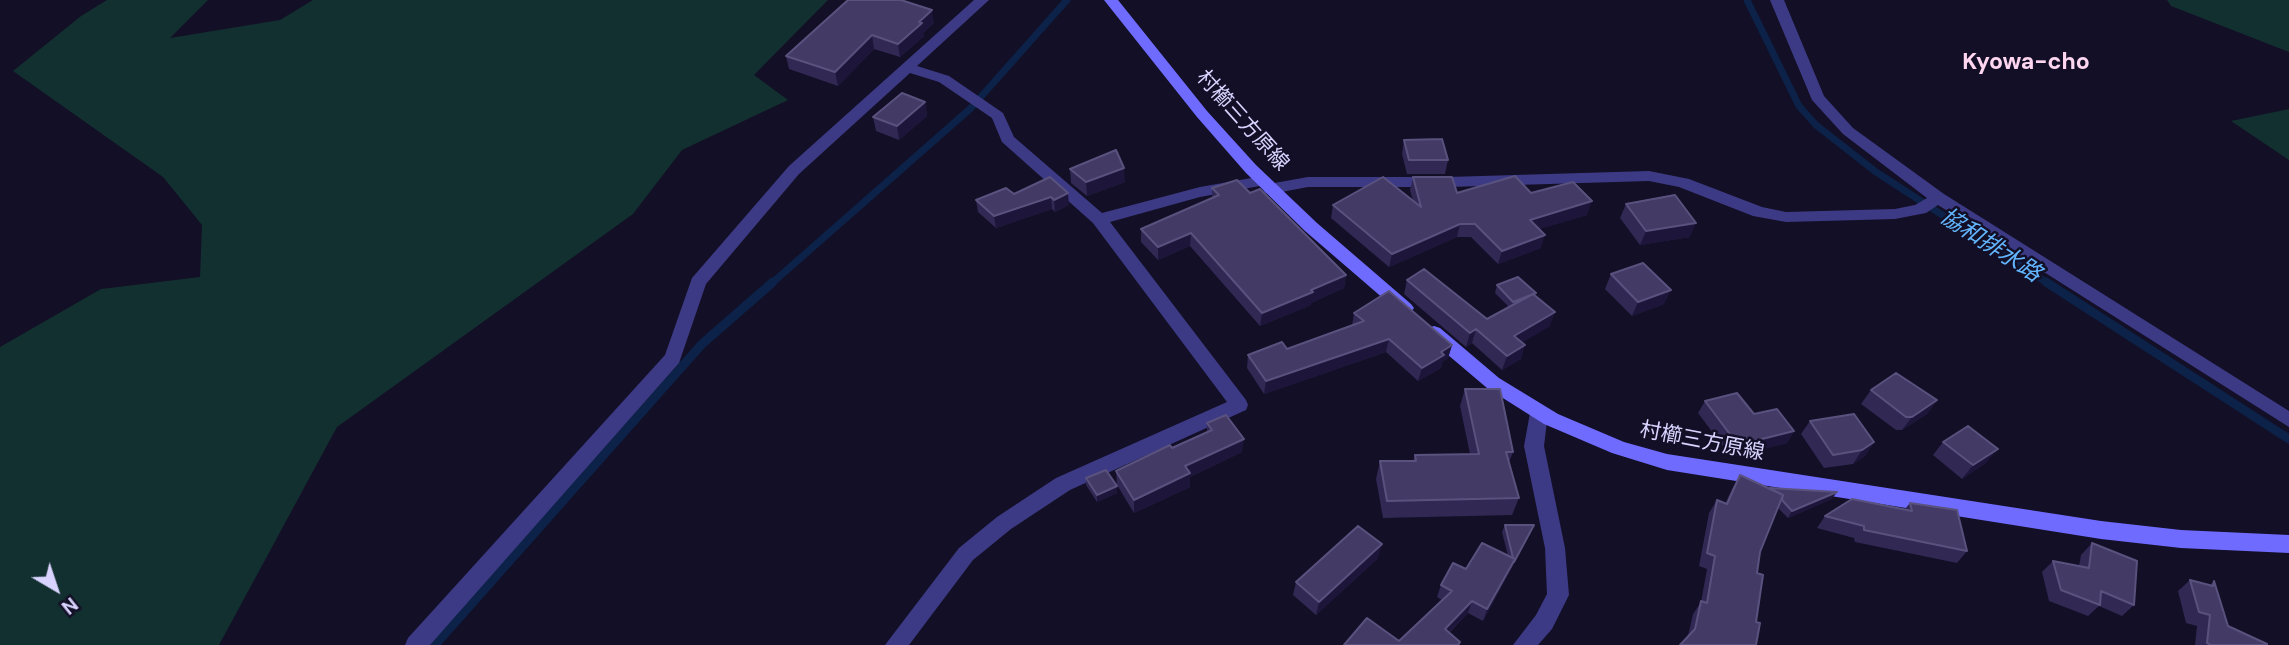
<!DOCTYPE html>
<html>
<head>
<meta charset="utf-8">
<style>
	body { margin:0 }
	#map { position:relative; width:2289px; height:645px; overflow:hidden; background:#130f26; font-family:"DM Sans",sans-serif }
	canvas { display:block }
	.north { position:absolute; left:21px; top:554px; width:70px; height:70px; -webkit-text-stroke:5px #130f26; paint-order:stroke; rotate:141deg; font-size:19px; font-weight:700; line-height:28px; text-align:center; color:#d9d4ff }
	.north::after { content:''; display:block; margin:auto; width:24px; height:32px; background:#d9d4ff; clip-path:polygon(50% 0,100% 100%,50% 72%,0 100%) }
</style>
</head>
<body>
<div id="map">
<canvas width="2289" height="645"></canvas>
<div class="north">N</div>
</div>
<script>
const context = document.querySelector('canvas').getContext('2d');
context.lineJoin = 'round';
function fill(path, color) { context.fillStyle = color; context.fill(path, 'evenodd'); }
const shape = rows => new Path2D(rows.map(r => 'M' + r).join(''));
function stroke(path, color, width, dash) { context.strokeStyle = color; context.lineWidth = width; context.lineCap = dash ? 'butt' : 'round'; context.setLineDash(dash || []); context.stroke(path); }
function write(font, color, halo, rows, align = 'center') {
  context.font = font + ' "DM Sans","Noto Sans JP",sans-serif'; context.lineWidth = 5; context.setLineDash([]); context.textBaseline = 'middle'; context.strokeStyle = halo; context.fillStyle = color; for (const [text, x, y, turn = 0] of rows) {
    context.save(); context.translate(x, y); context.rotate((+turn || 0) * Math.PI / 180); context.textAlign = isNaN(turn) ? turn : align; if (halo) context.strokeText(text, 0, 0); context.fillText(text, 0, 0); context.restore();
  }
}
fill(shape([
	[107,0,208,0,170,38,280,20,313,0,828,0,754,75,788,100,682,150,633,214,337,427,219,645,0,645,0,347,101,289,200,277,202,225,163,177,13,71,81,16],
	[2167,0,2289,0,2289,52,2171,6],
	[2289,109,2289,160,2231,121]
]), '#12302f');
stroke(shape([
	[1747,0,1799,106,1816,125,1876,172,2049,284],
	[771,284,971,108,1067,0]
]), '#0c2248', 7);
stroke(shape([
	[2046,282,2289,439],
	[435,645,702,344,773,282]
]), '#0c2248', 9);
fill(shape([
	[974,0,989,0,917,66,949,76,1003,113,1014,137,1102,213,1200,187,1263,176,1269,177,1271,181,1269,184,1308,177,1448,177,1649,171,1689,179,1762,207,1786,212,1895,209,1915,205,1927,198,1843,134,1812,100,1770,0,1784,0,1824,96,1853,128,1944,194,2289,411,2289,427,1938,205,1926,213,1895,219,1786,222,1753,216,1679,187,1649,181,1448,187,1308,187,1271,194,1265,193,1263,189,1265,185,1200,197,1110,222,1246,400,1248,405,1246,410,1070,490,1011,529,973,560,909,645,885,645,959,548,997,517,1056,478,1227,402,1093,223,1002,142,992,118,939,82,910,73,799,174,706,284,679,363,430,645,405,645,408,638,665,355,692,278,789,166,974,0]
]), '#3d3a85');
fill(shape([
	[1539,406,1546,408,1548,413,1544,446,1565,548,1569,595,1552,629,1538,645,1513,645,1536,615,1547,594,1545,548,1524,446,1530,413,1532,408,1539,406]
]), '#3d3a85');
fill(shape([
	[1104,0,1118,0,1207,111,1256,165,1317,223,1411,304,1414,308,1411,312,1399,312,1305,231,1246,173,1197,117,1104,0],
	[1434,326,1440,328,1499,378,1558,414,1624,442,1667,454,2101,521,2181,530,2289,535,2289,553,2181,548,2101,539,1667,470,1612,453,1544,424,1487,388,1428,338,1425,333,1428,328,1434,326]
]), '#6f6bff');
fill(shape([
	[848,0,934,23,924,32,924,36,900,57,874,49,838,86,789,69,786,56],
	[925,102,927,116,899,140,876,131,873,117],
	[1404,140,1448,160,1445,174,1407,174,1402,154],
	[1070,169,1125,182,1087,196,1071,183],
	[1050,177,1069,205,1055,212,1052,209,996,228,978,212,976,200,1014,194],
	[1413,177,1457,193,1531,193,1587,215,1539,229,1541,248,1498,264,1471,237,1457,237,1389,267,1331,218,1333,205,1413,201,1410,190],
	[1212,188,1250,193,1346,275,1344,288,1311,303,1311,305,1260,326,1190,246,1158,260,1141,242,1141,229,1212,198],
	[1626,204,1690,237,1640,245,1620,218],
	[1611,274,1664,304,1632,316,1605,289],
	[1407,280,1487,319,1509,307,1495,293,1497,285,1535,296,1550,326,1522,342,1521,359,1502,370,1472,343,1466,347,1404,294],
	[1354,313,1452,345,1448,358,1442,362,1441,368,1418,381,1386,352,1264,394,1247,368,1248,355,1287,349,1352,326],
	[1465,389,1513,452,1509,462,1519,498,1512,515,1383,518,1376,479,1380,461,1413,461,1415,455,1470,454,1460,406],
	[1871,390,1937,400,1927,414,1902,430,1896,430,1861,404],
	[1705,401,1754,414,1794,431,1787,443,1731,457,1698,413],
	[1810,421,1874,442,1865,456,1853,464,1824,468,1801,434],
	[1207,423,1242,452,1190,477,1190,487,1134,513,1117,485,1116,471,1207,432],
	[1943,442,1987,462,1962,479,1933,455],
	[1740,475,1769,489,1770,488,1832,499,1788,518,1778,508,1760,552,1757,573,1756,622,1688,636,1693,614,1701,602,1707,569,1699,566,1709,513,1717,500,1725,504,1732,489],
	[1086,478,1117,493,1097,502,1086,485],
	[1910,503,1967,551,1957,563,1855,542,1854,538,1817,528,1825,516,1904,510],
	[1505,525,1531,532,1483,621,1468,613,1449,633,1460,642,1459,645,1344,645,1399,641,1442,600,1437,597,1441,585,1466,569,1508,556,1502,532],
	[2092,543,2134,605,2122,616,2099,606,2088,616,2049,601,2042,572,2053,561,2079,566,2081,555],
	[1378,558,1316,615,1293,595,1296,582],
	[2190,580,2210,585,2214,581,2228,626,2267,645,2195,645,2197,626,2186,623,2178,591]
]), '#312854');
fill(shape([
	[932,10,934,23,924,32,924,36,900,57,898,44,919,22],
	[872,35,874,49,838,86,835,72],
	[925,102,927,116,899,140,897,126],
	[1124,168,1125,182,1087,196,1086,182],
	[1068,193,1069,205,1055,212,1054,200],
	[1051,197,1052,209,996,228,994,216],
	[1592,201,1587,215,1526,233,1530,220],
	[1696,223,1690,237,1640,245,1646,231],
	[1460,224,1457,237,1389,267,1392,254],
	[1191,233,1190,246,1158,260,1158,247],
	[1545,235,1541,248,1498,264,1502,251],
	[1346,275,1344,288,1311,303,1311,305,1260,326,1262,313],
	[1671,290,1664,304,1632,316,1638,302],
	[1555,312,1550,326,1510,350,1514,336],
	[1476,329,1472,343,1466,347,1470,333],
	[1389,339,1386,352,1264,394,1266,381],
	[1452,345,1448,358,1442,362,1441,368,1418,381,1422,368,1441,352],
	[1525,345,1521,359,1502,370,1507,356],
	[1937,400,1927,414,1902,430,1912,417],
	[1794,431,1787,443,1731,457,1738,445],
	[1244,439,1242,452,1190,477,1190,487,1134,513,1134,500,1185,466],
	[1874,442,1865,456,1853,464,1862,450],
	[1998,449,1987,462,1962,479,1973,465],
	[1117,486,1117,493,1097,502,1097,495],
	[1837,492,1832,499,1788,518,1792,511],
	[1382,544,1378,558,1316,615,1319,602],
	[1515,559,1510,571,1483,621,1487,609],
	[1472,601,1468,613,1440,641,1445,629]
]), '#1d163a');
const building = shape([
	[848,0,901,0,932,10,919,22,922,23,898,44,872,35,835,72,786,56,848,0],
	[902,93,925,102,897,126,873,117,902,93],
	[1442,139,1448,160,1409,160,1404,140,1442,139],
	[1116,150,1124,168,1086,182,1070,169,1116,150],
	[1515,176,1531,193,1573,182,1592,201,1530,220,1545,235,1502,251,1475,224,1460,224,1392,254,1333,205,1383,177,1421,207,1413,177,1452,177,1457,193,1515,176],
	[1050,177,1068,193,1054,200,1051,197,994,216,976,200,1006,188,1014,194,1050,177],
	[1237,180,1250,193,1260,189,1346,275,1311,290,1313,292,1262,313,1191,233,1158,247,1141,229,1219,195,1212,188,1237,180],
	[1675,195,1696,223,1646,231,1626,204,1675,195],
	[1643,263,1671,290,1638,302,1611,274,1643,263],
	[1424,269,1487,319,1533,294,1555,312,1514,336,1525,345,1507,356,1476,329,1470,333,1407,280,1424,269],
	[1518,277,1536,293,1513,302,1497,285,1518,277],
	[1389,291,1452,345,1441,352,1444,355,1422,368,1389,339,1266,381,1248,355,1282,342,1287,349,1364,321,1354,313,1389,291],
	[1896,373,1937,400,1912,417,1906,417,1871,390,1896,373],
	[1465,389,1500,389,1513,452,1506,452,1519,498,1387,501,1380,461,1416,461,1415,455,1479,454,1465,389],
	[1737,393,1754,414,1777,409,1794,431,1738,445,1705,401,1737,393],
	[1854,414,1874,442,1862,450,1833,455,1810,421,1854,414],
	[1226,415,1244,439,1185,466,1190,473,1134,500,1116,471,1170,445,1172,448,1212,430,1207,423,1226,415],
	[1968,426,1998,449,1973,465,1943,442,1968,426],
	[1106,470,1117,486,1097,495,1086,478,1106,470],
	[1740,475,1783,495,1760,552,1757,573,1763,575,1756,622,1760,623,1756,645,1680,645,1695,629,1701,601,1707,603,1715,556,1707,553,1717,500,1727,504,1740,475],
	[1770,488,1837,492,1792,511,1782,500,1783,495,1773,490,1770,488],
	[1852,499,1912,511,1910,503,1957,510,1967,551,1864,530,1864,526,1825,516,1852,499],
	[1505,525,1534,525,1514,562,1515,559,1513,558,1505,525],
	[1358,526,1382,544,1319,602,1296,582,1358,526],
	[1482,543,1515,559,1487,609,1472,601,1445,629,1460,642,1458,645,1344,645,1367,618,1399,641,1452,591,1441,585,1453,563,1466,569,1482,543],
	[2092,543,2137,561,2134,605,2101,591,2100,605,2061,590,2053,561,2089,568,2092,543],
	[2190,580,2213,586,2214,581,2228,626,2267,644,2267,645,2211,645,2207,643,2210,615,2199,612,2190,580]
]);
fill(building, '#433a66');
stroke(building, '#5a527e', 2);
write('21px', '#d9d4ff', '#130f26', [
	["村櫛三方原線",1242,121,48],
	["村櫛三方原線",1702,442,11]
]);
write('bold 23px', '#ffd6f0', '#130f26', [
	["Kyowa-cho",2026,63]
]);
write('italic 23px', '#62b6ff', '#130f26', [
	["協和排水路",1990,246,33]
]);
</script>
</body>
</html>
